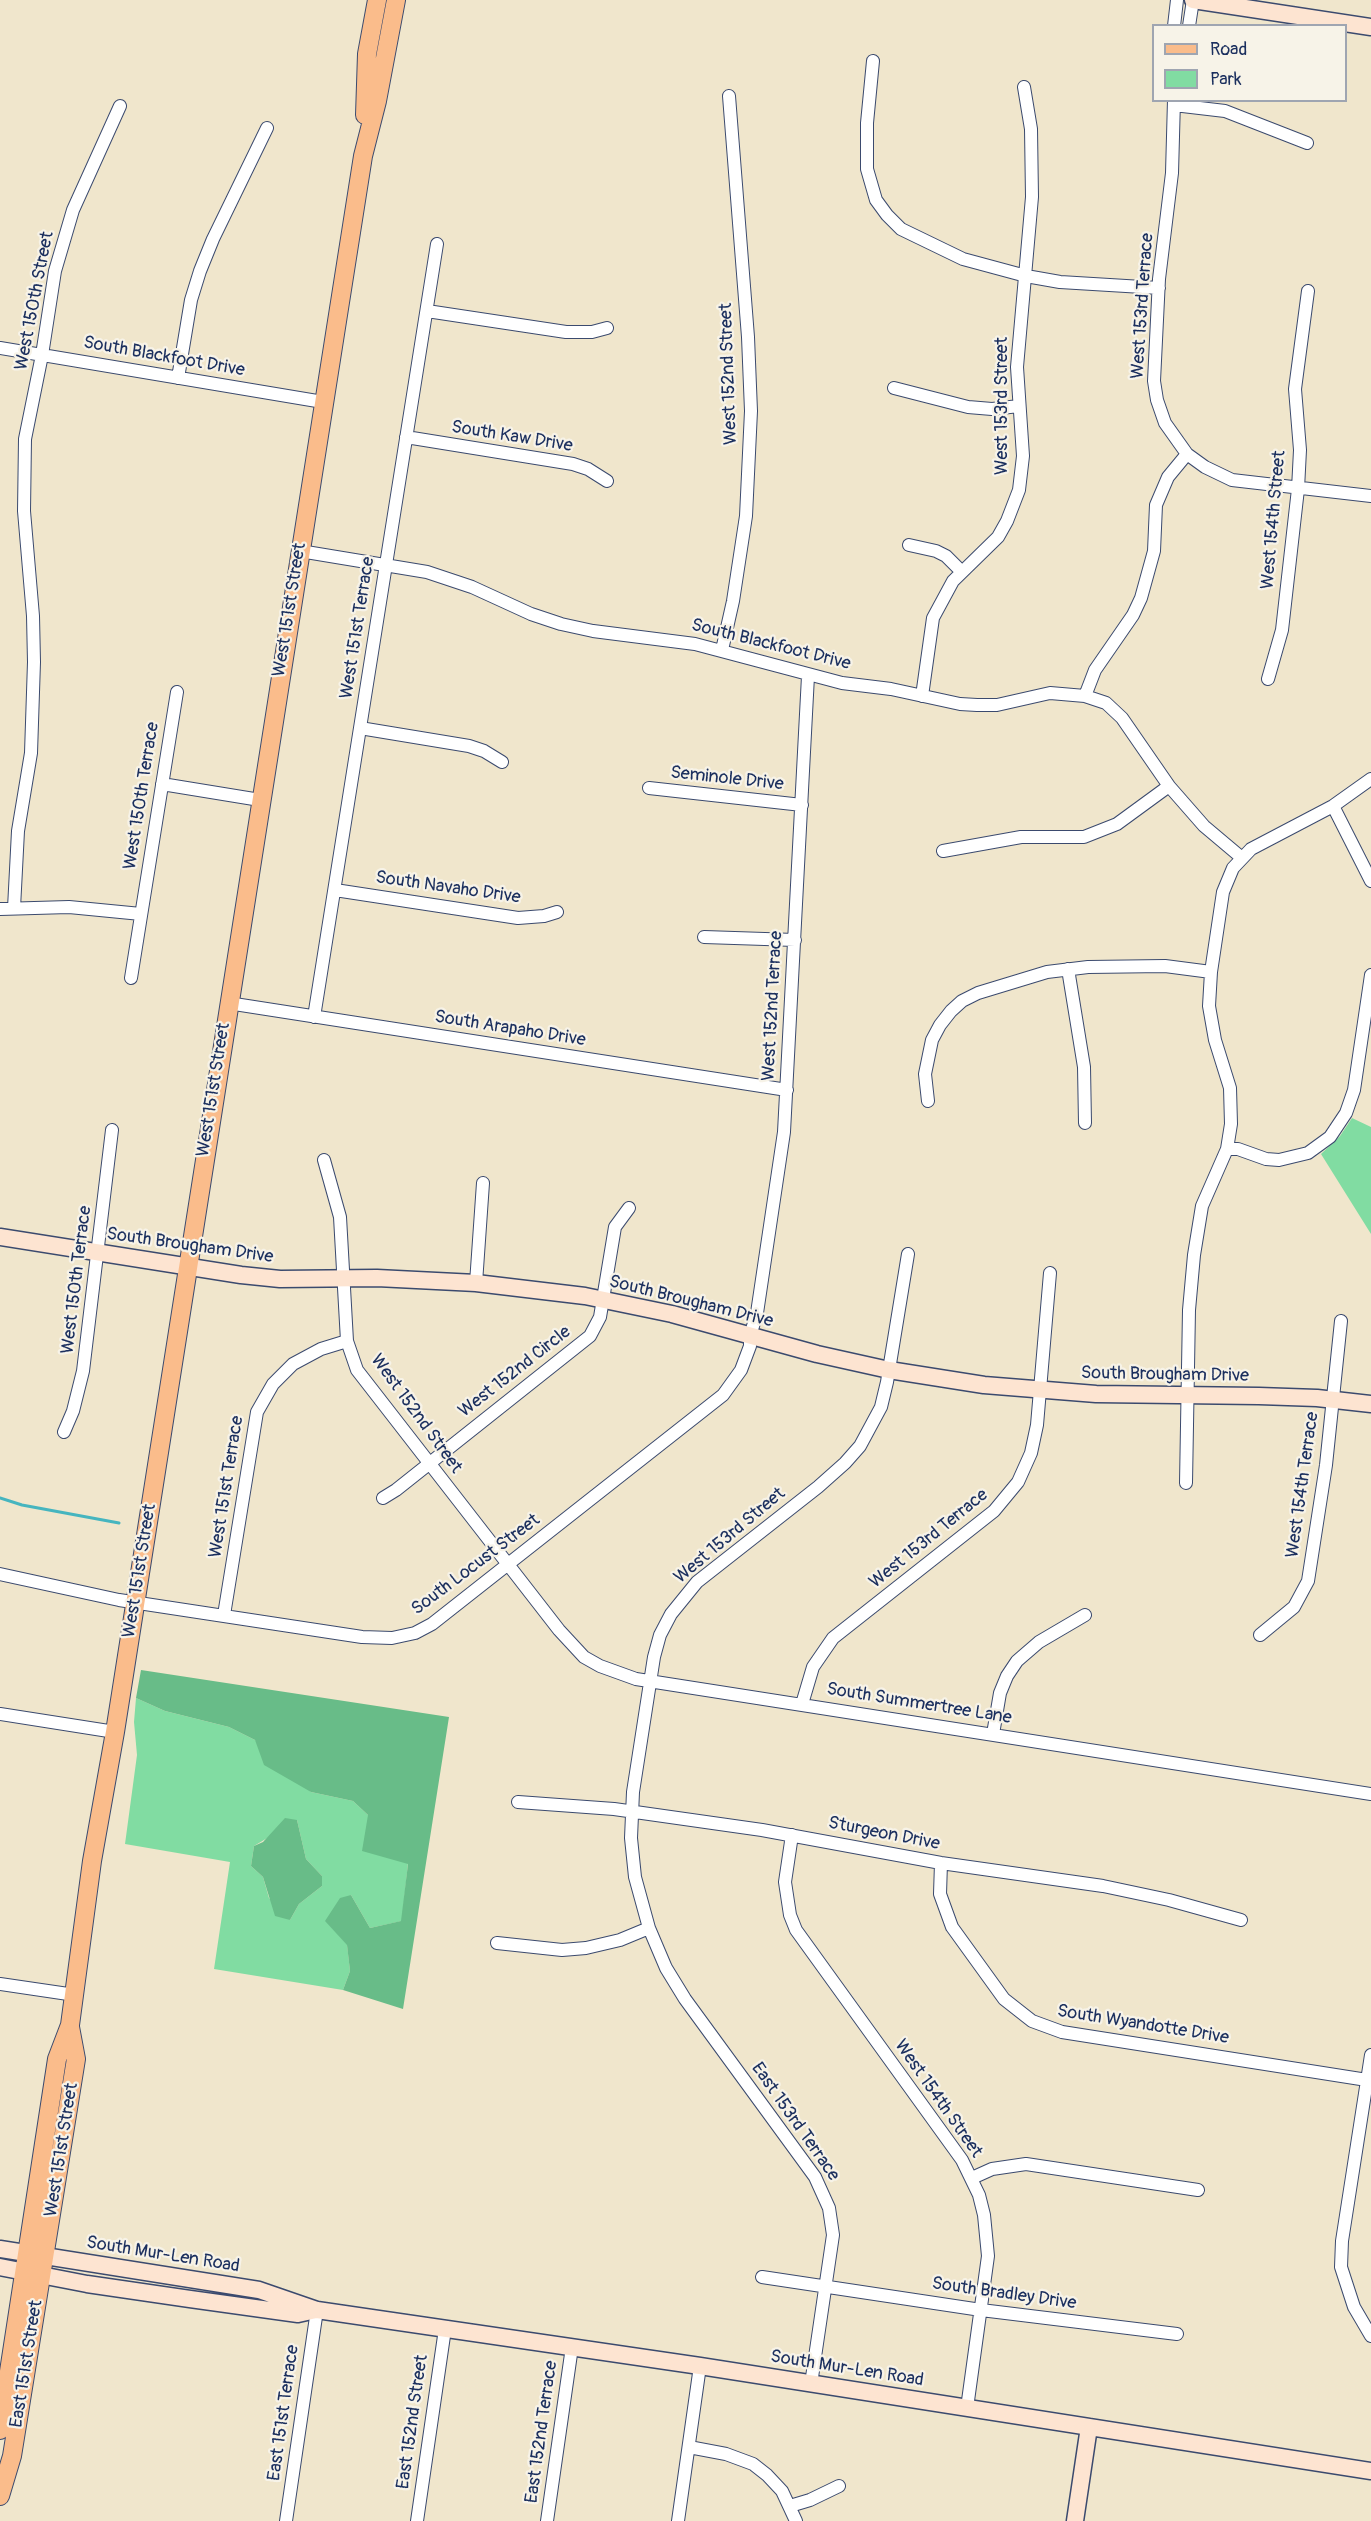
<!DOCTYPE html>
<html>
<head>
<meta charset="utf-8">
<style>
	body { margin:0 }
	#map { position:relative; width:1371px; height:2521px; overflow:hidden; background:#f0e6cc; font-family:Pangolin,sans-serif }
	canvas { display:block }
	.legend { position:absolute; left:1152px; top:24px; width:195px; height:78px; box-sizing:border-box; background:#f7f3e8; border:2px solid #9fa5b1; margin:0; padding:8px 10px; list-style:none; font-size:18px; color:#1b2f5e }
	.legend li { display:flex; align-items:center; gap:12px; height:30px }
	.legend b { width:30px; border:2px solid #9fa5b1 }
</style>
</head>
<body>
<div id="map">
<canvas width="1371" height="2521"></canvas>
<ul class="legend">
<li><b style="height:8px;background:#fabc8b"></b>Road</li>
<li><b style="height:16px;background:#81dca2"></b>Park</li>
</ul>
</div>
<script>
const context = document.querySelector('canvas').getContext('2d');
context.lineJoin = 'round';
function fill(path, color) { context.fillStyle = color; context.fill(path, 'evenodd'); }
const shape = rows => new Path2D(rows.map(r => 'M' + r).join(''));
function stroke(path, color, width, dash) { context.strokeStyle = color; context.lineWidth = width; context.lineCap = dash ? 'butt' : 'round'; context.setLineDash(dash || []); context.stroke(path); }
function write(font, color, halo, rows, align = 'center') {
  context.font = font + ' Pangolin,sans-serif'; context.lineWidth = 4.5; context.setLineDash([]); context.textBaseline = 'middle'; context.strokeStyle = halo; context.fillStyle = color; for (const [text, x, y, turn = 0] of rows) {
    context.save(); context.translate(x, y); context.rotate((+turn || 0) * Math.PI / 180); context.textAlign = isNaN(turn) ? turn : align; if (halo) context.strokeText(text, 0, 0); context.fillText(text, 0, 0); context.restore();
  }
}
fill(shape([
	[1352,1118,1371,1127,1371,1234,1321,1154,1340,1136],
	[136,1698,165,1711,229,1727,255,1740,311,1792,353,1801,368,1815,408,1863,402,1921,370,1928,351,1895,326,1921,347,1944,350,1971,343,1990,214,1969,230,1862,125,1844,137,1755,134,1722],
	[297,1820,306,1859,322,1876,322,1886,299,1904,290,1920,269,1898,263,1877,251,1866,254,1846]
]), '#81dca2');
fill(shape([
	[141,1670,449,1717,403,2009,343,1990,350,1971,347,1945,325,1921,340,1898,351,1895,370,1928,401,1921,408,1864,362,1851,368,1815,353,1801,311,1792,264,1765,255,1740,229,1727,165,1711,136,1698],
	[285,1818,297,1820,306,1859,322,1876,322,1886,299,1904,290,1920,275,1916,263,1877,251,1866,254,1846,263,1842]
]), '#68bc88');
stroke(shape([
	[0,1498,22,1505,119,1523]
]), '#46b5bf', 3);
const street = shape([
	[1174,26,1177,0],
	[1189,26,1193,0],
	[873,61,867,123,867,169,876,200,887,215,901,229,963,259,1026,276,1060,282,1159,288],
	[1174,100,1172,173,1159,279,1154,381,1157,400,1165,423,1187,454,1205,467,1232,480,1371,496],
	[1174,105,1225,111,1307,143],
	[427,311,566,332,592,332,607,328],
	[0,348,323,402],
	[178,378,191,300,200,271,213,239,267,128],
	[894,388,968,407,992,409,1019,406],
	[406,437,573,464,588,469,607,481],
	[909,545,936,551,946,556,961,571],
	[300,551,427,572,472,587,531,614,561,624,593,631,695,644,842,683,891,689,960,704,977,705,997,705,1050,693,1085,696,1106,703,1122,718,1169,786,1204,826,1242,858],
	[722,650,733,601,746,516,751,411,748,337,729,96],
	[1268,679,1282,630,1298,489,1300,450,1295,389,1308,291],
	[922,696,933,618,953,581,998,537,1007,521,1019,490,1023,456,1017,367,1032,197,1031,129,1024,87],
	[1085,696,1095,670,1133,615,1141,598,1154,551,1156,505,1168,477,1187,454],
	[360,728,469,746,484,751,502,762],
	[162,784,260,800],
	[649,788,802,805],
	[1333,806,1371,881],
	[943,851,1021,837,1084,837,1117,824,1169,786],
	[335,890,518,918,544,916,557,912],
	[14,908,18,831,31,753,34,662,33,616,24,511,25,439,42,355,55,271,73,210,120,106],
	[0,909,69,907,141,914],
	[704,937,795,940],
	[1068,969,1084,1067,1085,1123],
	[131,978,177,692],
	[228,1003,787,1090],
	[314,1017,437,244],
	[928,1101,925,1074,932,1040,940,1025,951,1011,962,1001,978,993,1047,972,1088,967,1165,966,1211,972],
	[1227,1149,1238,1149,1266,1159,1279,1160,1308,1153,1330,1137,1346,1113,1354,1090,1371,975],
	[324,1160,340,1217,347,1341,357,1370,559,1630,584,1657,600,1666,636,1679,1371,1794],
	[476,1283,483,1183],
	[64,1432,73,1411,83,1371,112,1130],
	[1186,1483,1189,1310,1194,1255,1202,1206,1227,1149,1231,1124,1230,1088,1215,1040,1209,1006,1211,972,1223,892,1233,868,1251,849,1333,806,1371,779],
	[383,1498,396,1490,590,1336,600,1317,615,1227,629,1208],
	[0,1574,119,1600,362,1637,392,1638,415,1633,432,1624,723,1395,741,1370,750,1346,750,1336,757,1313,784,1132,808,676],
	[224,1615,257,1412,273,1384,293,1364,321,1349,347,1341],
	[1260,1635,1294,1607,1308,1581,1326,1465,1341,1321],
	[802,1704,813,1667,833,1638,994,1511,1018,1482,1031,1453,1037,1425,1050,1273],
	[0,1714,115,1732],
	[993,1734,1000,1693,1007,1676,1017,1661,1039,1642,1085,1615],
	[518,1802,614,1809,762,1830,941,1863,1103,1886,1169,1900,1241,1920],
	[792,1835,785,1882,790,1915,796,1930,962,2160,979,2195,984,2215,988,2256,967,2408],
	[941,1863,940,1894,952,1927,1004,1999,1032,2021,1062,2032,1367,2080],
	[497,1943,562,1950,586,1948,620,1940,649,1928],
	[0,1984,75,1995],
	[1371,2055,1342,2241,1341,2267,1354,2307,1371,2336],
	[972,2178,992,2169,1026,2164,1198,2190],
	[762,2277,981,2310,1177,2334],
	[811,2384,833,2235,829,2208,815,2177,685,1999,666,1968,649,1928,635,1877,631,1838,633,1792,654,1657,660,1635,671,1614,697,1582,818,1487,845,1463,860,1446,881,1407,887,1382,908,1254],
	[689,2447,726,2454,753,2464,767,2475,782,2491,796,2521],
	[790,2506,810,2500,839,2486],
	[286,2521,317,2310],
	[417,2521,445,2329],
	[547,2521,572,2347],
	[678,2521,700,2366]
]);
const secondary = shape([
	[1193,0,1371,27],
	[0,1237,241,1275,280,1279,377,1278,476,1283,585,1296,672,1314,817,1354,889,1370,984,1385,1096,1394,1259,1396,1317,1398,1371,1404],
	[0,2249,259,2290,317,2310,700,2366,1371,2471],
	[0,2267,87,2284,190,2299,298,2314,316,2310],
	[1075,2521,1089,2427]
]);
const primary = shape([
	[365,115,367,54,377,0],
	[0,2430,57,2059,70,2025,92,1861,115,1732,363,156,377,101,396,0],
	[0,2496,12,2456,76,2059,70,2027]
]);
stroke(street, '#3b4a6e', 14);
stroke(secondary, '#3b4a6e', 19);
stroke(primary, '#3b4a6e', 20);
stroke(street, '#fff', 12);
stroke(secondary, '#fde4d1', 16);
stroke(primary, '#fabc8b', 18);
write('18px', '#1b2f5e', '#f7f3e8', [
	["West 150th Street",35,301,-79],
	["West 153rd Terrace",1143,306,-86],
	["South Blackfoot Drive",164,357,10],
	["West 152nd Street",729,374,-92],
	["West 153rd Street",1002,406,-90],
	["South Kaw Drive",512,437,9],
	["West 154th Street",1274,520,-85],
	["West 151st Street",290,610,-81],
	["West 151st Terrace",358,628,-81],
	["South Blackfoot Drive",771,645,14],
	["Seminole Drive",727,779,6],
	["West 150th Terrace",142,796,-81],
	["South Navaho Drive",448,888,8],
	["West 152nd Terrace",773,1006,-87],
	["South Arapaho Drive",510,1029,9],
	["West 151st Street",214,1090,-81],
	["South Brougham Drive",190,1246,8],
	["West 150th Terrace",77,1280,-83],
	["South Brougham Drive",691,1302,14],
	["West 152nd Circle",515,1372,-38],
	["South Brougham Drive",1165,1375,1],
	["West 152nd Street",416,1414,54],
	["West 154th Terrace",1303,1485,-82],
	["West 151st Terrace",227,1487,-81],
	["West 153rd Street",730,1536,-40],
	["West 153rd Terrace",929,1539,-39],
	["South Locust Street",476,1565,-37],
	["West 151st Street",140,1571,-81],
	["South Summertree Lane",919,1704,9],
	["Sturgeon Drive",884,1834,11],
	["South Wyandotte Drive",1143,2025,9],
	["West 154th Street",938,2099,55],
	["East 153rd Terrace",795,2122,55],
	["West 151st Street",62,2150,-81],
	["South Mur-Len Road",163,2255,9],
	["South Bradley Drive",1004,2294,8],
	["East 151st Street",27,2364,-81],
	["South Mur-Len Road",847,2369,9],
	["East 151st Terrace",284,2413,-82],
	["East 152nd Street",413,2422,-82],
	["East 152nd Terrace",542,2432,-82]
]);
</script>
</body>
</html>
